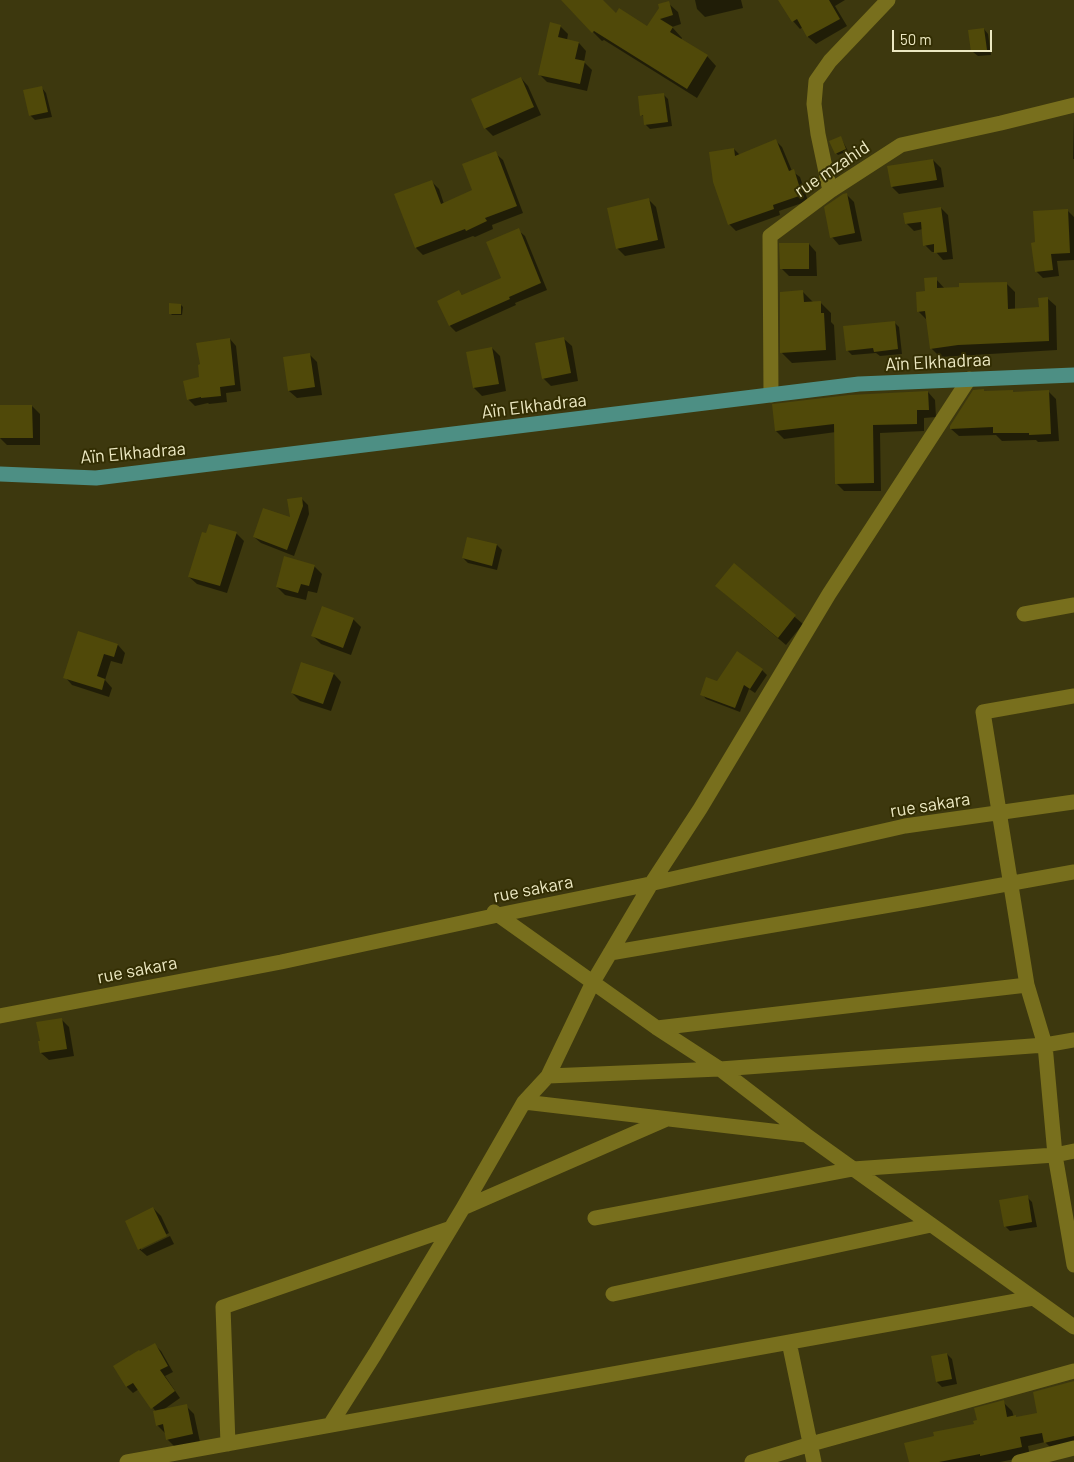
<!DOCTYPE html>
<html>
<head>
<meta charset="utf-8">
<style>
	body { margin:0 }
	#map { position:relative; width:1074px; height:1462px; overflow:hidden; background:#3d380e; font-family:Barlow,sans-serif }
	canvas { display:block }
	.scale { position:absolute; left:892px; top:30px; width:100px; height:22px; box-sizing:border-box; border:2px solid #ece8c2; border-top:0; padding-left:6px; font-size:15px; line-height:18px; white-space:nowrap; color:#ece8c2; -webkit-text-stroke:4px #332e03; paint-order:stroke }
</style>
</head>
<body>
<div id="map">
<canvas width="1074" height="1462"></canvas>
<div class="scale">50 m</div>
</div>
<script>
const context = document.querySelector('canvas').getContext('2d');
context.lineJoin = 'round';
function fill(path, color) { context.fillStyle = color; context.fill(path, 'evenodd'); }
const shape = rows => new Path2D(rows.map(r => 'M' + r).join(''));
function stroke(path, color, width, dash) { context.strokeStyle = color; context.lineWidth = width; context.lineCap = dash ? 'butt' : 'round'; context.setLineDash(dash || []); context.stroke(path); }
function write(font, color, halo, rows, align = 'center') {
  context.font = font + ' Barlow,sans-serif'; context.lineWidth = 4; context.setLineDash([]); context.textBaseline = 'middle'; context.strokeStyle = halo; context.fillStyle = color; for (const [text, x, y, turn = 0] of rows) {
    context.save(); context.translate(x, y); context.rotate((+turn || 0) * Math.PI / 180); context.textAlign = isNaN(turn) ? turn : align; if (halo) context.strokeText(text, 0, 0); context.fillText(text, 0, 0); context.restore();
  }
}
fill(shape([
	[572,0,602,0,616,15,648,28,668,3,678,12,681,24,672,27,682,38,681,40,707,56,716,66,697,98,604,40,602,41,593,32],
	[695,0,741,0,743,8,705,17,697,9],
	[779,0,845,0,835,6,847,26,816,44,808,37,803,27,800,29,793,21],
	[560,26,568,34,567,40,579,43,586,51,584,62,592,70,587,91,547,82,539,74],
	[984,29,988,34,991,55,978,56,973,52],
	[521,78,528,86,541,115,493,136,485,128],
	[42,88,46,93,52,117,35,120,30,115],
	[663,94,668,99,672,126,650,129,646,125,645,118,642,115],
	[1074,116,1074,159,1073,159],
	[841,138,848,151,838,155,836,153],
	[775,140,782,147,792,171,800,177,808,201,779,211,780,215,736,231,729,224,734,149,740,155],
	[495,153,503,160,523,213,492,225,493,229,475,237,473,236,423,255,416,248,431,181,439,189,444,204,473,191],
	[933,160,941,168,944,187,899,194,892,187],
	[846,194,854,202,862,241,839,245,832,237],
	[648,199,656,207,665,248,625,256,617,248],
	[941,208,948,215,953,259,943,260,936,252,932,252,925,245,923,229,914,231,906,223],
	[1068,211,1074,217,1074,260,1057,261,1059,276,1043,278,1036,271,1036,243],
	[518,230,525,236,547,290,515,303,516,305,456,332,450,326,459,291,463,296,502,279],
	[809,244,816,252,817,276,789,276,781,268],
	[936,279,945,289,1006,283,1015,292,1015,309,1040,308,1047,298,1056,306,1057,350,940,357,931,348,927,320,918,311,926,292],
	[803,292,814,303,820,302,831,313,831,322,834,325,836,360,792,363,781,352],
	[181,305,183,307,182,315,172,315,170,313],
	[894,322,899,327,902,354,880,356,876,353,852,355,847,350],
	[230,339,236,346,241,391,226,393,227,402,209,404,208,403,195,406,188,399,200,378],
	[564,339,572,346,578,381,551,386,543,378],
	[492,348,500,356,506,391,482,396,474,388,467,353],
	[309,354,317,362,322,395,297,398,289,391],
	[928,392,935,400,936,417,924,418,924,431,880,433,881,491,844,491,836,483,836,432,784,439,776,431],
	[1049,392,1056,399,1059,441,1038,442,1036,440,1002,441,996,435,959,436,951,429,1014,393],
	[32,406,40,414,40,445,7,445,0,438,0,407],
	[301,498,308,505,309,514,294,556,261,543,254,537,291,519],
	[236,533,244,541,227,593,197,584,189,577],
	[497,545,502,550,497,570,468,563,463,558],
	[734,565,803,624,786,645,724,593],
	[314,566,322,574,317,593,308,591,306,600,285,595,277,587],
	[353,619,361,627,351,655,321,644,313,636],
	[78,633,118,645,125,653,122,664,111,661,105,680,112,688,109,697,72,685,65,677],
	[737,653,762,670,767,675,755,693,749,689,740,712,706,699,702,694,717,683],
	[334,674,341,682,331,711,300,701,292,693],
	[61,1019,69,1027,74,1056,49,1060,41,1053,41,1042],
	[1027,1197,1032,1202,1037,1227,1010,1231,1005,1226],
	[153,1208,161,1216,169,1233,141,1247,141,1250,170,1236,174,1244,147,1256,139,1249],
	[155,1345,161,1351,173,1372,165,1376,180,1398,163,1410,186,1406,194,1414,200,1442,175,1447,167,1439,165,1433,157,1425,156,1412,139,1389,133,1393,127,1387,115,1366],
	[947,1354,952,1359,957,1384,942,1387,937,1382],
	[1074,1381,1074,1447,1054,1451,1045,1442,1028,1446,1030,1456,1000,1462,911,1462,975,1424,1003,1402,1012,1411,1014,1417,1017,1418,1039,1414]
]), '#0007');
fill(shape([
	[561,0,603,0,616,13,619,8,647,26,659,8,658,4,669,1,673,15,660,19,673,27,670,32,708,55,687,89,594,31,592,33],
	[778,0,829,0,840,19,807,37,797,19,792,22],
	[550,22,561,25,558,37,579,42,575,59,585,61,580,84,538,75],
	[984,28,987,50,971,52,968,30],
	[521,77,534,107,484,129,471,99],
	[42,86,48,112,29,116,23,90],
	[664,93,668,122,644,125,643,115,640,116,638,96],
	[841,136,846,149,835,154,829,141],
	[776,139,789,171,794,169,802,195,773,205,774,209,728,225,713,182,709,152,734,148,735,156],
	[496,151,517,206,485,218,487,221,466,231,465,229,415,248,394,194,432,180,441,204,472,190,462,164],
	[933,159,937,180,891,187,887,166],
	[847,193,855,233,830,238,824,207,843,194],
	[649,198,658,240,616,249,607,208],
	[941,207,947,252,934,253,934,244,923,246,921,222,905,224,903,213],
	[1068,209,1070,253,1051,254,1053,270,1035,272,1031,243,1035,242,1033,211],
	[519,228,541,283,509,297,510,299,449,326,437,301,459,290,462,295,501,278,486,242],
	[779,243,809,243,809,269,780,269],
	[937,277,937,288,959,287,959,283,1007,282,1008,309,1039,307,1038,298,1048,297,1049,341,958,345,930,349,925,311,917,312,916,292,925,291,924,278],
	[803,290,804,302,821,301,821,313,824,313,826,350,780,353,780,292],
	[169,303,181,304,181,314,169,314],
	[895,321,898,349,874,352,873,348,846,351,843,326],
	[564,337,571,373,542,379,535,343],
	[230,338,235,385,220,387,221,396,201,398,201,397,187,400,183,381,199,377,198,365,200,364,196,343],
	[492,347,499,384,473,388,466,352],
	[310,353,315,387,288,391,283,357],
	[984,389,984,391,1013,390,1013,392,1049,390,1051,434,1029,435,1029,433,993,433,993,427,950,429,950,426,973,390],
	[928,391,929,410,917,410,917,424,873,425,874,483,835,484,834,424,775,431,772,404,849,395],
	[0,405,32,405,33,438,0,438],
	[302,497,303,506,287,550,253,537,263,508,290,517,287,499],
	[209,524,237,532,220,586,188,577,202,532,206,533],
	[467,537,497,544,492,566,462,558],
	[284,556,315,565,309,586,301,584,298,593,276,587],
	[734,563,796,615,778,638,715,586],
	[322,606,354,618,343,648,311,636],
	[78,631,118,644,114,657,104,654,97,676,105,679,102,690,63,678],
	[737,651,763,669,750,689,744,685,735,708,700,695,706,677,717,681],
	[301,662,334,673,323,704,291,693],
	[62,1018,67,1049,40,1053,38,1041,40,1041,36,1022],
	[1028,1195,1032,1222,1004,1227,999,1200],
	[153,1207,167,1236,138,1250,125,1221],
	[155,1343,168,1366,160,1370,175,1391,151,1409,133,1383,126,1387,113,1366,139,1350,140,1351],
	[947,1353,952,1379,936,1382,931,1356],
	[1074,1381,1074,1436,1044,1443,1042,1433,1020,1437,1022,1447,980,1456,980,1454,939,1462,909,1462,904,1443,934,1436,933,1432,974,1424,973,1421,977,1420,974,1408,1004,1400,1007,1417,1016,1415,1016,1417,1037,1413,1033,1392],
	[187,1404,193,1434,166,1440,163,1424,156,1426,153,1411]
]), '#504909');
stroke(shape([
	[830,191,818,134,814,104,816,81,830,61,888,0],
	[771,395,770,236,830,191,901,145,1001,123,1074,105],
	[1024,614,1074,605],
	[1074,696,983,712,1027,985,1045,1045,1055,1155,1074,1265],
	[494,912,657,1028,720,1069,806,1135,1074,1327],
	[610,953,919,900,1074,872],
	[0,1016,281,962,498,915,645,885,905,826,1074,802],
	[657,1028,1027,985],
	[548,1076,720,1069,1045,1045,1074,1040],
	[524,1102,806,1135],
	[463,1208,667,1119],
	[595,1218,853,1169,1055,1155,1074,1151],
	[613,1294,931,1225],
	[789,1342,814,1462],
	[330,1425,375,1354,463,1208,524,1102,548,1076,593,982,651,884,700,809,829,594,969,379],
	[228,1444,223,1307,451,1228],
	[127,1462,1033,1298],
	[752,1462,811,1444,1074,1371],
	[1019,1462,1074,1448]
]), '#786f1d', 15);
stroke(shape([
	[0,474,96,478,859,384,1074,375]
]), '#4d8f84', 15);
write('18px', '#ece8c2', '#332e03', [
	["rue mzahid",832,169,-34],
	["Aïn Elkhadraa",938,362,-3],
	["Aïn Elkhadraa",534,406,-7],
	["Aïn Elkhadraa",133,453,-5],
	["rue sakara",930,805,-9],
	["rue sakara",533,889,-11],
	["rue sakara",137,970,-11]
]);
</script>
</body>
</html>
